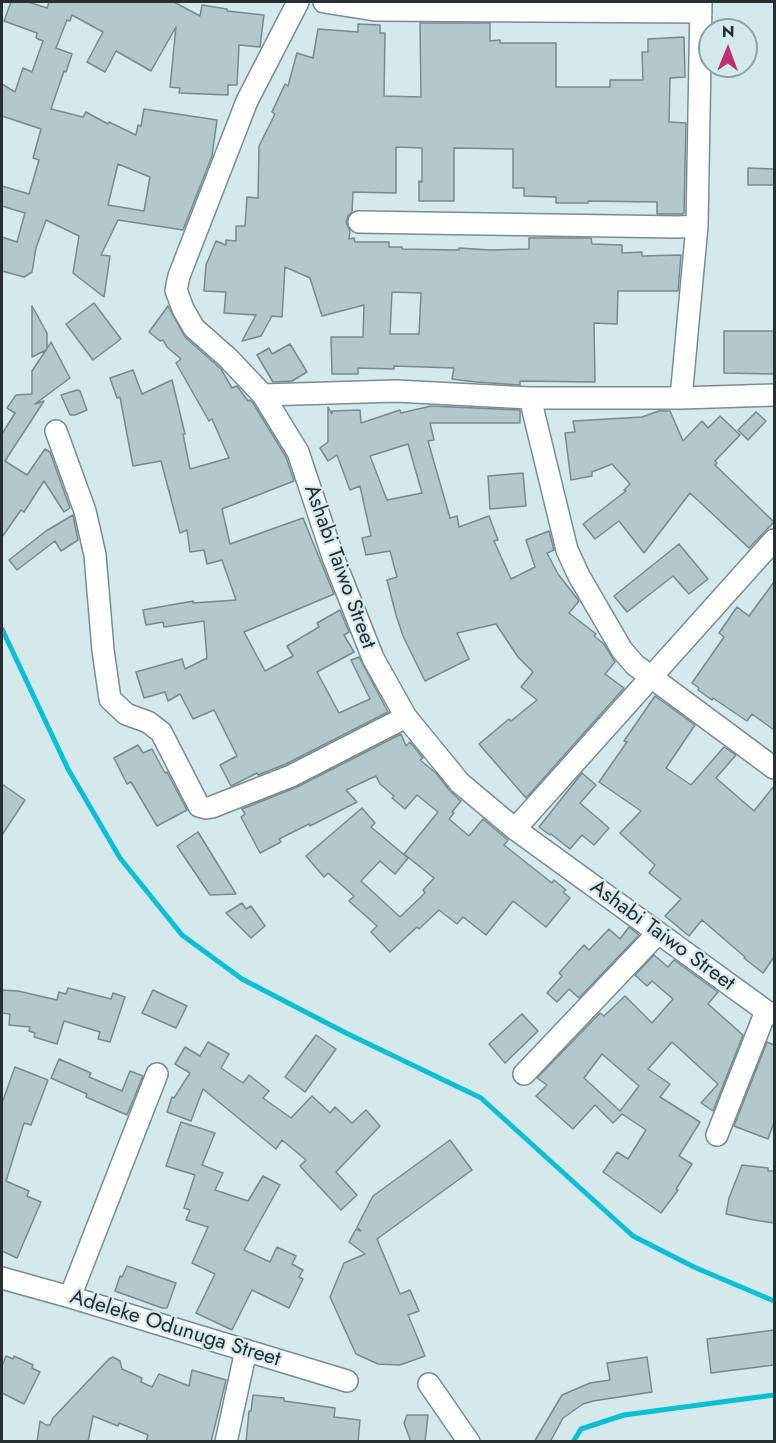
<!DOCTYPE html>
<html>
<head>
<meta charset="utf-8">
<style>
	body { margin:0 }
	#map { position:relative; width:776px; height:1443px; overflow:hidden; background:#d4e9ec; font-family:Jost,sans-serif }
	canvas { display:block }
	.frame { position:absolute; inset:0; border:3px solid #272f30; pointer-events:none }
	.north { position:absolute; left:698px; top:18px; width:60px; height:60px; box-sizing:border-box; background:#d4e9ec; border:2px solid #8f9fa1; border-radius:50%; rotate:1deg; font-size:16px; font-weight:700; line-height:24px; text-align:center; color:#272f30 }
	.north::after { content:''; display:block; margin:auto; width:21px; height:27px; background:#bc3370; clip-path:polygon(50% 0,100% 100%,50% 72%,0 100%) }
</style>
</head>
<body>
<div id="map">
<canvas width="776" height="1443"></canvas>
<div class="frame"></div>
<div class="north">N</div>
</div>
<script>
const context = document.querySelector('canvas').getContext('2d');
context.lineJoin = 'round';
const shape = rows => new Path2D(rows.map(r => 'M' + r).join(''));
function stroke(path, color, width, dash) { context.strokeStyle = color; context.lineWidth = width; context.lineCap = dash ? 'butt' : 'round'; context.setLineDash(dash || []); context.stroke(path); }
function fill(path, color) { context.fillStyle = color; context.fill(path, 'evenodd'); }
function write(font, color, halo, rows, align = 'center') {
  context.font = font + ' Jost,sans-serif'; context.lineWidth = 4.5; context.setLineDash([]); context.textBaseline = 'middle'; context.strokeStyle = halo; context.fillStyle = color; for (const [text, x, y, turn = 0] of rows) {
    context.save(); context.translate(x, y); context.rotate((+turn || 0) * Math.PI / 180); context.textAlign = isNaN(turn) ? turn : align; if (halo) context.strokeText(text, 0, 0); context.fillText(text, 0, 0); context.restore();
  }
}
stroke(shape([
	[2,629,68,769,120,858,182,935,242,979,346,1033,481,1098,633,1236,694,1267,774,1301],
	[573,1442,581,1429,624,1415,774,1395]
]), '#08bed2', 5);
const building = shape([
	[11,2,28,2,47,8,49,2,47,2,174,2,200,16,202,5,227,9,227,11,264,15,260,47,239,45,237,85,228,85,228,95,179,93,180,88,170,87,176,27,151,71,116,51,105,72,87,62,103,32,72,15,70,21,67,20,56,48,72,54,66,72,64,71,51,109,83,117,86,112,108,124,109,122,136,135,138,125,141,126,144,109,217,120,212,156,183,230,118,220,101,255,110,256,104,297,73,273,79,236,46,220,36,248,32,272,24,277,2,271,2,237,17,242,25,213,2,206,2,186,29,194,39,160,33,158,41,129,2,116,2,84,15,92,23,68,32,72,43,41,36,38,37,33,4,21,11,2],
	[118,164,150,177,144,211,108,205,118,164],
	[420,23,490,23,490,41,500,40,500,43,556,43,556,87,610,87,610,80,643,80,642,52,648,52,648,39,684,37,685,77,670,78,669,122,686,123,684,213,683,214,657,214,657,202,588,201,588,203,556,203,556,197,524,196,524,188,513,188,513,149,454,148,454,201,419,201,419,181,422,182,422,148,396,147,396,193,353,192,352,212,348,216,346,222,350,231,349,239,354,238,355,242,389,242,389,247,402,247,402,249,459,250,459,248,491,250,529,249,529,238,591,238,592,244,622,245,622,253,642,252,642,256,681,255,678,291,618,291,617,324,594,323,595,382,520,381,520,385,476,382,452,379,454,368,394,366,394,369,358,368,358,374,332,374,331,337,363,337,364,305,322,316,310,278,285,267,282,317,272,316,261,336,242,341,256,315,224,313,226,292,204,291,206,265,216,241,226,245,226,240,236,241,236,226,245,226,247,197,258,198,259,146,275,114,272,112,285,84,288,86,297,53,313,58,318,29,358,32,358,24,380,25,380,33,385,33,384,96,421,97,420,23],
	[392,292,421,293,419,334,390,334,392,292],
	[748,168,774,169,774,185,748,185,748,168],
	[94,303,121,339,93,360,66,324,94,303],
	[32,306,47,333,47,349,51,342,70,378,35,404,44,401,5,461,27,475,45,449,50,452,70,508,64,512,44,481,24,512,21,510,2,537,2,434,15,413,7,408,16,395,32,394,32,371,46,350,32,357,32,306],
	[168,306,185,337,221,369,232,388,237,386,248,401,250,400,253,403,286,457,294,481,222,509,230,544,303,518,334,594,244,632,265,671,293,656,287,646,319,627,317,623,340,610,349,632,344,635,354,652,317,672,339,713,370,699,351,660,359,657,388,712,286,764,258,775,257,773,231,786,220,765,237,756,214,710,193,719,180,694,168,701,165,692,144,698,136,672,182,659,185,669,207,658,204,621,164,627,163,622,146,625,143,610,193,601,193,603,236,600,222,560,207,564,204,550,190,552,187,530,180,533,161,461,133,466,120,397,117,398,110,378,133,370,142,394,172,380,185,434,183,434,190,469,229,458,212,419,209,421,176,363,181,359,167,347,163,340,160,341,149,332,168,306],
	[724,331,774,331,774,374,724,373,724,331],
	[290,344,307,372,292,381,273,382,257,355,269,348,272,354,290,344],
	[77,390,80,391,87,410,75,415,70,415,61,395,77,390],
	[431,406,520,410,520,423,430,423,434,440,428,441,450,518,457,516,459,527,489,516,498,540,494,541,511,579,535,567,526,540,549,531,554,550,547,553,558,574,579,601,569,613,596,634,594,636,604,644,615,662,605,674,624,688,526,798,479,744,509,719,511,721,537,700,521,687,533,672,518,657,496,624,457,633,469,659,425,681,403,636,396,615,387,580,397,577,390,551,366,555,362,538,371,536,360,486,350,490,337,455,328,461,320,448,328,442,328,407,332,414,332,411,360,410,361,423,400,410,401,413,431,406],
	[408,444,422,493,387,500,370,456,408,444],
	[659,411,670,411,683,441,702,421,708,428,720,416,740,435,715,461,717,463,715,465,774,522,749,548,690,493,644,553,619,521,595,539,583,524,626,491,624,490,630,484,612,464,592,472,592,476,571,480,565,433,575,432,573,421,642,417,659,411],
	[756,412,766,421,748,440,738,430,756,412],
	[523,473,526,506,490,509,488,476,523,473],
	[73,515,78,540,61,551,55,541,17,570,9,560,46,531,73,515],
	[679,544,708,579,689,594,673,576,627,612,614,596,679,544],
	[774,582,774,730,752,714,747,721,713,698,712,700,698,690,699,688,692,683,724,637,719,633,737,607,749,616,774,582],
	[655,696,695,725,666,768,691,785,724,747,736,755,716,778,754,811,774,786,774,957,763,973,744,958,745,957,702,920,689,936,665,916,681,899,649,873,655,865,620,833,641,811,599,782,627,742,624,741,655,696],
	[401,734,406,746,410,742,423,758,420,760,436,773,450,791,461,801,452,812,454,813,449,819,469,836,483,819,508,840,504,845,552,883,554,880,566,890,563,892,570,898,546,927,513,901,486,935,463,917,457,924,439,910,419,929,417,927,390,952,371,932,377,926,349,901,354,896,328,873,324,877,306,856,362,808,375,823,371,827,408,858,395,874,380,861,361,881,400,917,425,893,423,890,434,878,404,854,438,812,417,795,405,809,392,798,394,796,380,784,376,776,346,790,357,802,310,826,309,824,279,839,281,842,260,853,241,817,245,814,242,809,297,787,401,734],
	[138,745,143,753,152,749,165,773,167,772,187,810,157,826,131,782,127,784,114,758,138,745],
	[582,773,596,785,580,803,609,828,594,845,582,835,570,849,551,834,550,835,539,827,582,773],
	[2,784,25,800,2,835,2,784],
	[198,832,236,894,210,895,177,846,198,832],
	[242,903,246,909,251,906,265,926,251,938,226,913,242,903],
	[629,927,639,935,579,998,569,989,557,1002,547,993,562,976,559,973,584,945,589,950,609,929,620,939,629,927],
	[654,955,668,967,674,960,718,992,708,1004,743,1035,713,1111,701,1103,718,1084,672,1042,648,1069,670,1084,660,1097,700,1122,679,1156,692,1164,676,1189,678,1190,661,1213,603,1172,617,1152,628,1159,646,1130,622,1114,613,1123,595,1105,573,1129,536,1096,547,1085,537,1078,600,1013,604,1016,625,996,652,1023,673,999,652,981,647,986,635,975,654,955],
	[602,1054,639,1086,620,1111,584,1078,602,1054],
	[68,988,111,999,113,993,125,997,110,1042,98,1039,100,1032,64,1021,57,1044,34,1037,35,1033,29,1031,30,1027,9,1025,10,1014,2,1013,2,990,18,991,57,1000,59,992,66,994,68,988],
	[153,990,187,1006,176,1028,142,1013,153,990],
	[522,1014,538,1031,505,1063,489,1044,522,1014],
	[316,1035,336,1049,305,1092,285,1077,316,1035],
	[208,1042,229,1054,221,1068,243,1083,249,1075,269,1091,263,1098,291,1118,312,1096,330,1113,335,1107,352,1123,366,1110,380,1126,336,1172,357,1195,341,1210,300,1166,306,1160,282,1140,276,1149,203,1089,191,1121,167,1112,172,1097,174,1098,190,1073,175,1064,185,1047,200,1056,208,1042],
	[767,1042,774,1045,774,1122,768,1139,734,1126,767,1042],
	[59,1059,91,1073,89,1077,122,1091,130,1071,143,1076,127,1115,86,1097,87,1094,51,1078,59,1059],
	[15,1067,48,1080,31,1125,24,1123,6,1181,29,1191,27,1196,41,1202,17,1258,2,1251,2,1103,15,1067],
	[181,1122,215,1133,202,1165,223,1173,215,1190,248,1201,263,1176,280,1185,244,1250,270,1262,277,1247,296,1256,292,1264,303,1270,299,1277,303,1279,289,1308,252,1290,232,1330,196,1313,215,1274,192,1263,208,1227,186,1220,190,1210,184,1208,195,1175,166,1166,181,1122],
	[450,1140,472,1170,377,1239,400,1294,410,1290,419,1311,408,1315,425,1356,400,1365,378,1364,356,1354,330,1297,344,1263,365,1254,349,1242,356,1229,361,1231,357,1227,373,1196,450,1140],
	[742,1165,768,1168,768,1171,774,1171,774,1223,754,1220,726,1214,729,1198,742,1165],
	[127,1266,176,1283,167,1308,162,1308,115,1291,120,1276,122,1277,127,1266],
	[774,1330,774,1365,711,1373,707,1339,774,1330],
	[6,1356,13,1359,14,1356,33,1365,32,1368,40,1372,24,1404,2,1393,2,1366,6,1356],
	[113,1357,120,1361,122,1369,142,1378,141,1382,152,1387,159,1374,189,1386,192,1370,226,1380,211,1442,146,1442,148,1435,119,1423,118,1426,93,1416,88,1442,37,1442,40,1421,46,1425,50,1425,53,1418,109,1359,113,1357],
	[647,1357,652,1392,593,1401,583,1404,563,1418,550,1442,534,1442,562,1395,590,1383,610,1380,607,1363,647,1357],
	[253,1395,284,1398,284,1401,335,1408,334,1417,360,1420,358,1442,246,1442,249,1411,251,1411,253,1395],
	[407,1415,428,1415,425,1442,411,1442,404,1423,407,1415]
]);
fill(building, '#b3c8cb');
stroke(building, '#778a8d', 1.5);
const minor = shape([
	[298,2,247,101,179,276,176,290,183,309,194,328,228,358,263,395,298,452,333,557,373,658,406,717,460,783,515,829,766,1011,774,1014],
	[324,2,375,10,701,12],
	[359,222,678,227,697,226],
	[263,395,396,391,530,398,681,398,774,395],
	[530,398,567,550,579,576,622,650,635,665,774,768],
	[681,398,697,226,701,2],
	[56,431,85,511,95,555,103,650,110,699,126,714,148,722,161,732,199,806,206,808,212,807,291,776,406,717],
	[515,829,774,540],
	[524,1074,658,933],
	[717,1135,766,1011],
	[2,1278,70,1297,347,1381],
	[70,1297,157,1074],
	[429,1384,469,1442],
	[226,1442,246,1350]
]);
stroke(minor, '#798d90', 24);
stroke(minor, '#fff', 21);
write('21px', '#272f30', '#d4e9ec', [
	["Ashabi Taiwo Street",339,567,70],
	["Ashabi Taiwo Street",662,936,36],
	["Adeleke Odunuga Street",175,1329,17]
]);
</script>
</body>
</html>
